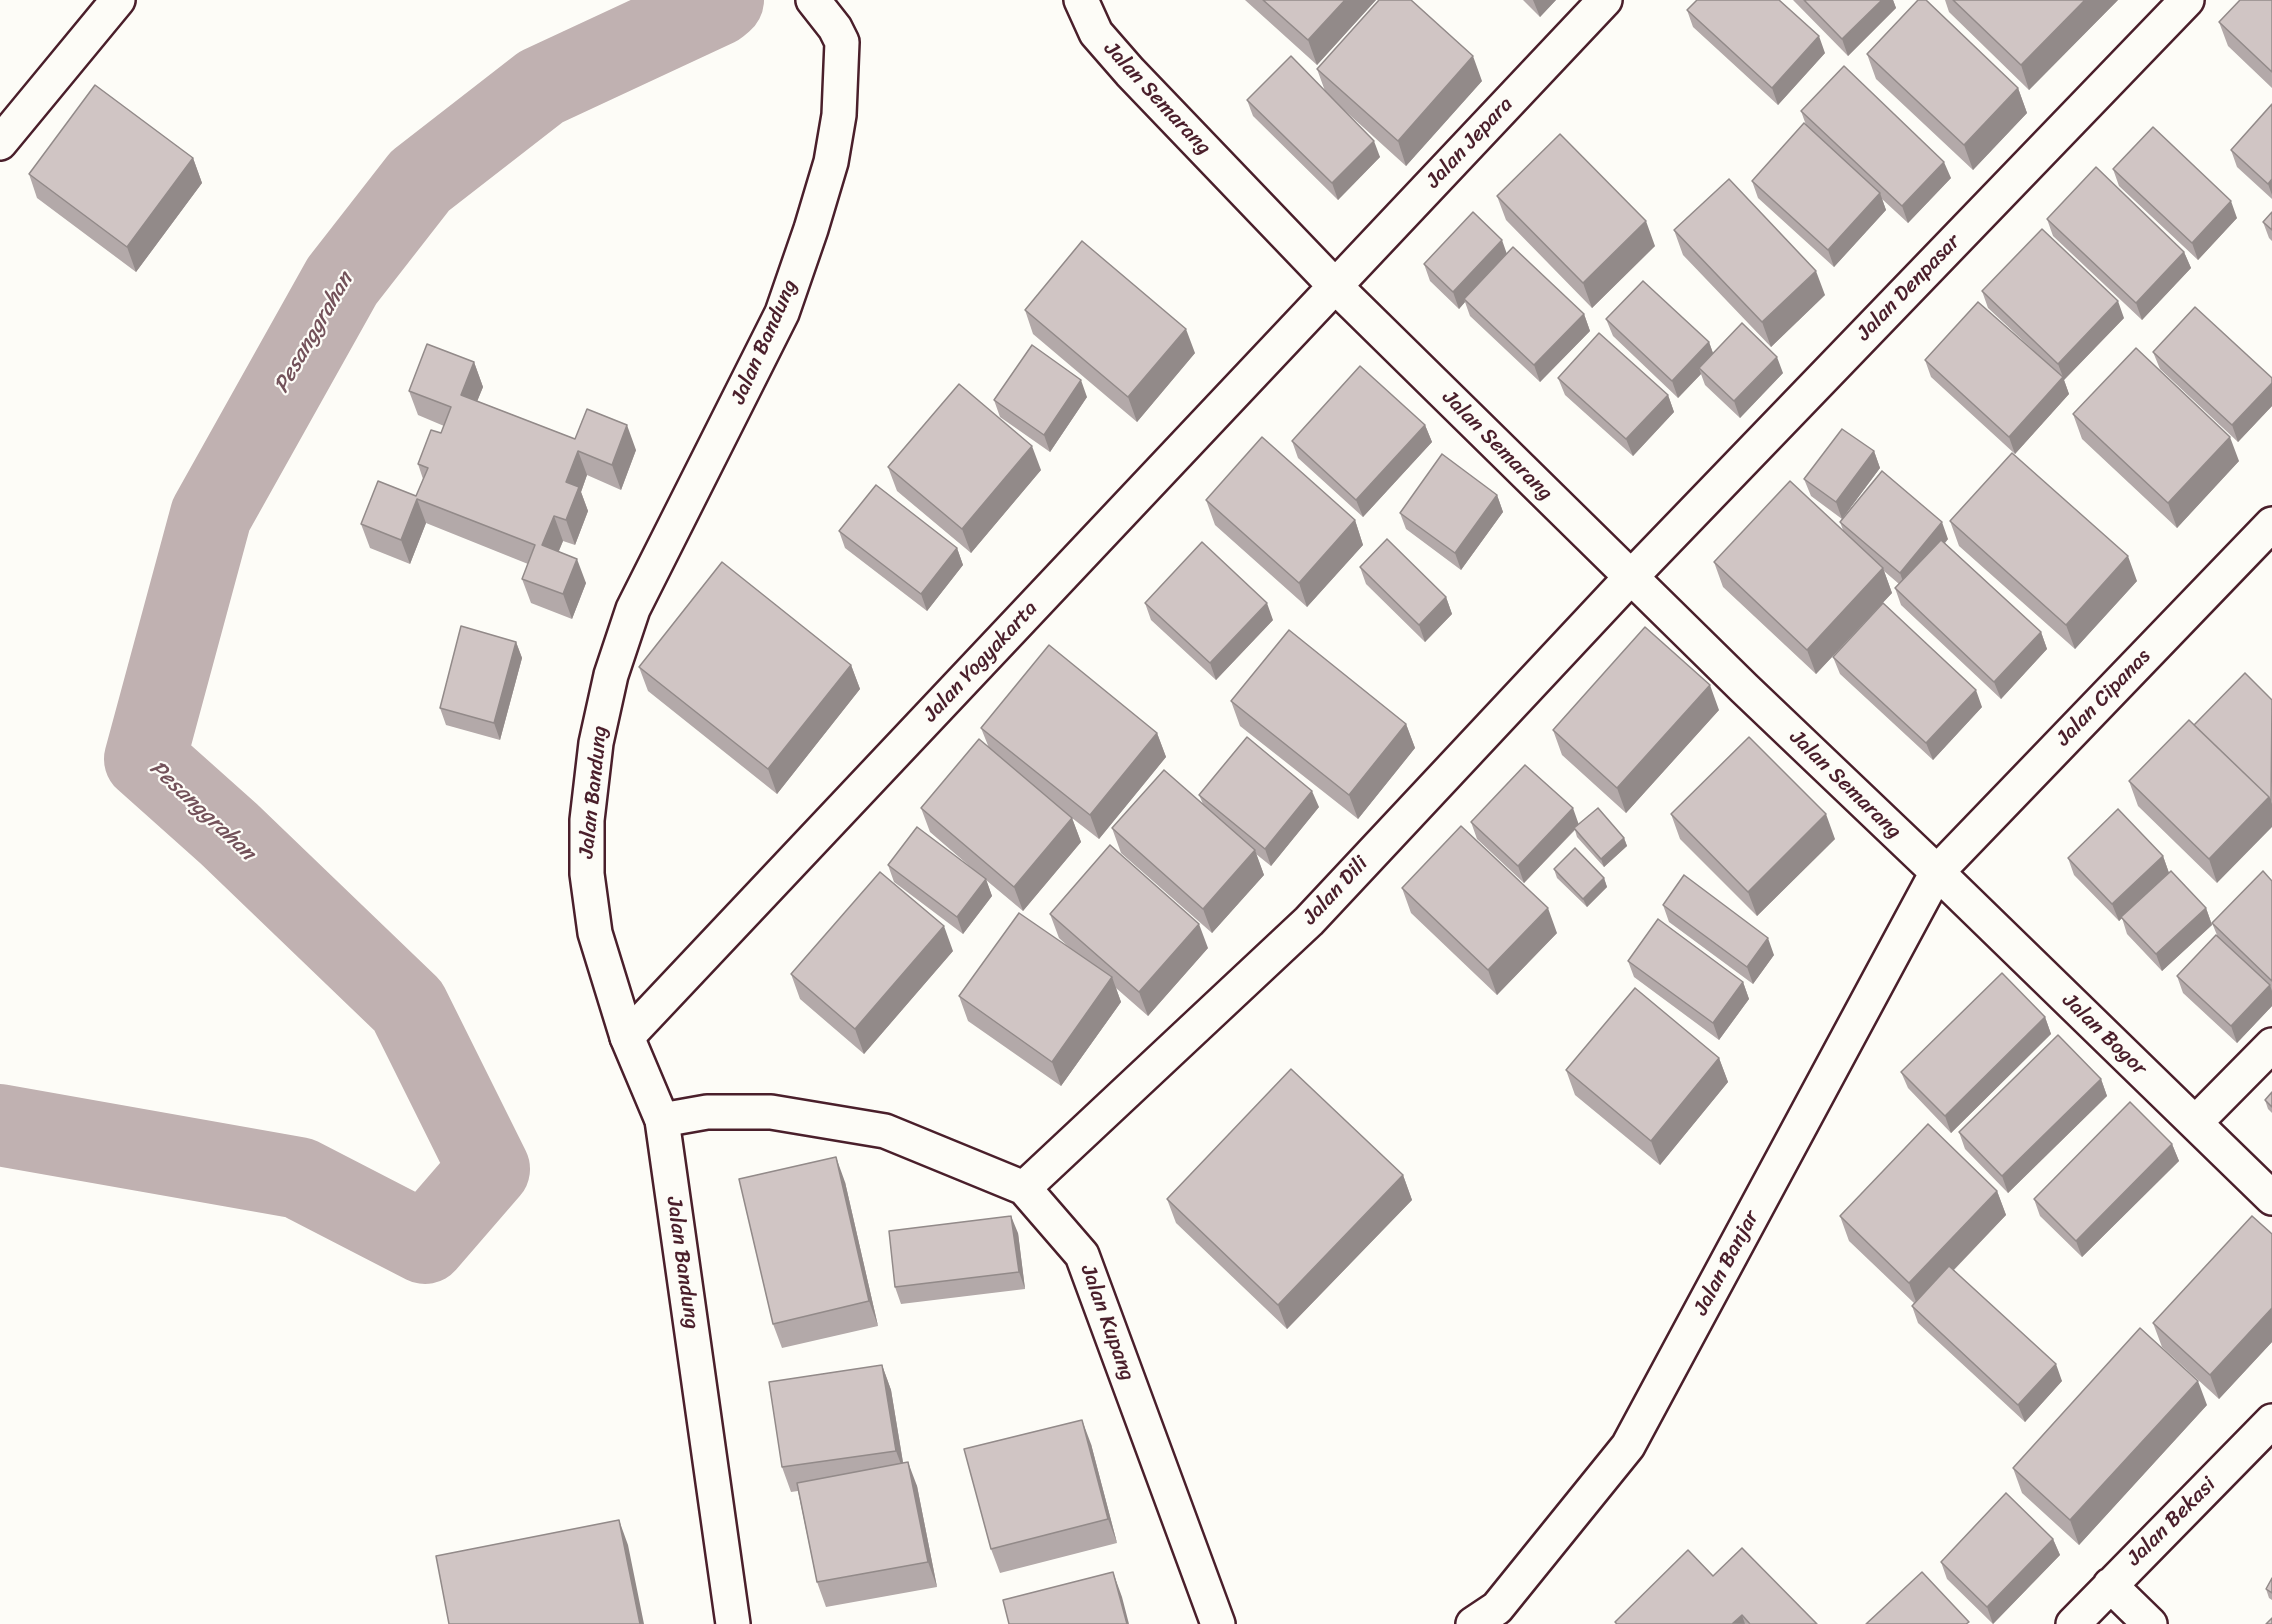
<!DOCTYPE html>
<html>
<head>
<meta charset="utf-8">
<style>
	body { margin:0 }
	canvas { display:block; background:#fdfcf7 }
</style>
</head>
<body>
<canvas width="2272" height="1624"></canvas>
<script>
const context = document.querySelector('canvas').getContext('2d');
context.lineJoin = 'round';
const shape = rows => new Path2D(rows.map(r => 'M' + r).join(''));
function stroke(path, color, width, dash) { context.strokeStyle = color; context.lineWidth = width; context.lineCap = dash ? 'butt' : 'round'; context.setLineDash(dash || []); context.stroke(path); }
function fill(path, color) { context.fillStyle = color; context.fill(path, 'evenodd'); }
function write(font, color, halo, rows, align = 'center') {
  context.font = font + ' Sriracha,sans-serif'; context.lineWidth = 4.5; context.setLineDash([]); context.textBaseline = 'middle'; context.strokeStyle = halo; context.fillStyle = color; for (const [text, x, y, turn = 0] of rows) {
    context.save(); context.translate(x, y); context.rotate((+turn || 0) * Math.PI / 180); context.textAlign = isNaN(turn) ? turn : align; if (halo) context.strokeText(text, 0, 0); context.fillText(text, 0, 0); context.restore();
  }
}
stroke(shape([
	[0,1125,299,1178,425,1243,489,1169,408,1006,229,834,145,759,211,515,342,281,420,181,541,87,717,5,723,0]
]), '#c0b1b1', 82);
const street = shape([
	[1081,0,1096,33,1130,72,1336,287,1744,688,1937,872,2272,1198],
	[0,143,118,0],
	[627,1037,1605,0],
	[662,1120,707,1112,771,1112,885,1131,1024,1188,1082,1255,1218,1624],
	[2195,1123,2272,1045],
	[1024,1188,1309,921,1631,577,2187,0],
	[2110,1585,2150,1624],
	[1473,1624,1497,1608,1628,1446,1937,872,2272,524],
	[2073,1624,2272,1421]
]);
const secondary = shape([
	[733,1624,662,1120,627,1037,595,933,587,874,587,820,596,743,611,675,633,609,782,313,811,229,831,162,839,115,842,42,835,28,813,0]
]);
stroke(street, '#4a1f2b', 38);
stroke(secondary, '#4a1f2b', 38);
stroke(street, '#fdfcf7', 33);
stroke(secondary, '#fdfcf7', 33);
fill(shape([
	[1245,0,1376,0,1317,65],
	[1523,0,1556,0,1540,17],
	[1793,0,1893,0,1896,8,1848,56],
	[1945,0,2118,0,2029,90,1949,12],
	[2272,0,2272,88,2228,46,2219,22],
	[1687,10,1825,53,1778,105,1693,27],
	[1867,54,2018,88,2027,113,1973,170,1876,79],
	[1317,69,1482,81,1406,166,1342,108,1380,157,1338,200,1253,116,1247,100,1325,91],
	[2272,104,2272,199,2237,167,2231,150],
	[1801,111,1951,178,1908,223,1882,199,1886,210,1834,267,1758,198,1752,181,1806,125],
	[193,158,202,183,136,272,37,198,29,174],
	[2113,169,2237,218,2198,260,2119,186],
	[1497,196,1655,246,1592,308,1506,220],
	[2272,212,2272,241,2269,238,2263,222],
	[2047,219,2184,252,2191,268,2142,320,2053,236],
	[1674,230,1825,295,1771,347,1683,255],
	[1507,254,1584,314,1590,331,1540,382,1470,316,1465,302,1459,309,1430,281,1424,264],
	[1982,291,2124,318,2064,380,2069,394,2015,454,1931,377,1925,360,2033,350,1988,308],
	[1025,310,1195,353,1137,422,1033,334],
	[1606,319,1709,342,1713,353,1783,373,1740,418,1705,385,1701,374,1678,398,1613,336],
	[2153,352,2272,378,2272,406,2238,442,2160,369],
	[474,362,483,387,477,401,575,439,636,450,621,490,587,475,581,492,588,511,575,545,563,541,559,551,586,583,572,619,531,603,522,579,528,564,426,523,410,564,370,548,361,524,416,496,423,479,418,464,441,433,444,426,418,415,409,391],
	[1558,378,1668,395,1674,412,1633,456,1565,395],
	[1087,397,1050,452,1000,417,994,400],
	[2073,414,2239,461,2177,528,2082,439],
	[1425,425,1432,442,1363,517,1298,458,1292,441],
	[1874,451,1880,468,1842,519,1811,496,1804,479],
	[888,467,1041,470,971,553,897,491],
	[1497,495,1503,512,1461,570,1406,529,1400,513],
	[1206,500,1355,520,1363,545,1307,607,1215,525],
	[1950,521,2137,581,2075,649,1959,546],
	[1840,522,1948,539,1945,543,2041,632,2047,649,2001,699,1901,605,1895,588,1899,584,1884,571,1892,593,1816,674,1723,587,1714,562,1843,530],
	[839,531,957,548,963,565,927,611,845,548],
	[1360,567,1446,597,1452,614,1425,642,1366,584],
	[1145,603,1273,620,1216,680,1151,620],
	[516,642,522,658,500,740,446,725,440,708],
	[1833,657,1982,707,1933,760,1840,674],
	[851,665,860,689,777,794,648,691,639,667],
	[1231,701,1406,724,1415,748,1358,819,1240,726],
	[1719,710,1626,813,1562,755,1553,730],
	[2194,725,2217,883,2138,806,2129,781],
	[981,728,1157,733,1166,757,1099,839,1072,818,1081,842,1023,911,986,880,992,896,963,934,894,882,888,865,981,876,930,832,921,808,989,748],
	[1199,795,1319,807,1271,866,1256,854,1264,875,1212,933,1121,853,1112,828,1203,804],
	[1671,814,1835,839,1757,916,1680,839],
	[1471,822,1579,824,1624,838,1627,846,1604,867,1577,837,1575,830,1524,883,1477,839],
	[2163,856,2169,873,2146,895,2206,908,2212,925,2162,971,2127,934,2122,918,2119,921,2074,875,2068,858],
	[1554,869,1604,878,1607,887,1587,907,1557,878],
	[2272,881,2272,1006,2237,1043,2183,993,2177,976,2217,935,2212,923],
	[1402,888,1557,933,1497,995,1411,913],
	[1663,905,1774,955,1753,984,1669,922],
	[1050,914,1208,948,1148,1016,1116,988,1121,1002,1061,1086,968,1021,959,996,1072,950,1059,938],
	[953,951,864,1054,800,999,791,974],
	[1628,961,1743,982,1749,999,1719,1040,1634,977],
	[2045,1017,2051,1034,1951,1133,1908,1088,1901,1072],
	[1719,1058,1728,1082,1660,1165,1575,1095,1566,1070],
	[2101,1079,2107,1096,2008,1193,1965,1149,1959,1132],
	[2272,1092,2272,1113,2268,1109,2265,1100],
	[2172,1144,2179,1161,2082,1257,2040,1216,2034,1199],
	[1403,1175,1412,1200,1287,1329,1176,1223,1167,1199],
	[845,1182,878,1326,782,1348,773,1324],
	[1997,1191,2006,1215,1954,1270,2062,1381,2025,1422,1918,1323,1912,1306,1914,1303,1849,1241,1840,1216],
	[1018,1233,1025,1289,901,1304,895,1287],
	[2272,1234,2272,1342,2219,1399,2162,1347,2153,1323],
	[882,1365,891,1390,903,1462,917,1486,937,1587,826,1607,817,1582,798,1491,791,1492,782,1467],
	[2207,1405,2079,1545,2022,1493,2013,1468],
	[1091,1444,1117,1543,1000,1573,991,1549],
	[2053,1539,2060,1555,1993,1624,1947,1579,1941,1562],
	[1713,1576,1817,1624,1616,1624,1615,1622],
	[2272,1578,2272,1600,2269,1598,2266,1589]
]), '#b3a9a9');
fill(shape([
	[1345,0,1376,0,1317,65,1308,40],
	[1533,0,1556,0,1540,17],
	[1882,0,1893,0,1896,8,1848,56,1842,39],
	[2085,0,2118,0,2029,90,2021,65],
	[1819,36,1825,53,1778,105,1772,88],
	[1473,56,1482,81,1406,166,1398,141],
	[2018,88,2027,113,1973,170,1964,145],
	[1374,141,1380,157,1338,200,1332,183],
	[193,158,202,183,136,272,127,247],
	[1944,162,1951,178,1908,223,1902,206],
	[2272,179,2272,195,2268,184],
	[1880,193,1886,210,1834,267,1828,250],
	[2231,201,2237,218,2198,260,2192,243],
	[1646,221,1655,246,1592,308,1583,283],
	[1502,240,1508,257,1464,299,1465,302,1459,309,1453,292],
	[2184,252,2191,268,2142,320,2136,303],
	[1816,271,1825,295,1771,347,1762,322],
	[2118,301,2124,318,2064,380,2069,394,2015,454,2009,437,2063,377,2058,364],
	[1584,314,1590,331,1540,382,1534,365],
	[1186,329,1195,353,1137,422,1128,397],
	[1709,342,1715,359,1699,368,1701,374,1678,398,1672,381],
	[1777,357,1783,373,1740,418,1734,401],
	[474,362,483,387,470,419,461,395],
	[1081,380,1087,397,1050,452,1044,435],
	[2272,383,2272,406,2238,442,2232,425],
	[1668,395,1674,412,1633,456,1626,439],
	[627,425,636,450,621,490,612,465],
	[1425,425,1432,442,1363,517,1356,500],
	[2230,437,2239,461,2177,528,2168,503],
	[1032,446,1041,470,971,553,962,529],
	[578,451,587,475,581,492,588,511,575,545,566,520,566,482],
	[1874,451,1880,468,1842,519,1836,502],
	[1497,495,1503,512,1461,570,1455,553],
	[417,499,426,523,410,564,401,540],
	[554,516,563,541,551,569,542,545],
	[1355,520,1363,545,1307,607,1299,583],
	[1942,522,1948,539,1906,590,1900,573],
	[957,548,963,565,927,611,921,594],
	[2128,556,2137,581,2075,649,2066,625],
	[577,559,586,583,572,619,563,594],
	[1883,568,1892,593,1816,674,1807,650],
	[1446,597,1452,614,1425,642,1419,625],
	[1267,603,1273,620,1216,680,1210,663],
	[2041,632,2047,649,2001,699,1994,682],
	[516,642,522,658,500,740,494,723],
	[851,665,860,689,777,794,768,769],
	[1710,685,1719,710,1626,813,1617,788],
	[1976,690,1982,707,1933,760,1926,743],
	[1406,724,1415,748,1358,819,1349,795],
	[1157,733,1166,757,1099,839,1090,815],
	[1312,791,1319,807,1271,866,1265,849],
	[2269,797,2272,804,2272,827,2217,883,2209,859],
	[1573,808,1579,825,1524,883,1518,866],
	[1826,814,1835,839,1757,916,1748,892],
	[1072,818,1081,842,1023,911,1014,887],
	[1624,838,1627,846,1604,867,1601,859],
	[1255,850,1264,875,1212,933,1203,909],
	[2163,856,2169,873,2119,921,2112,904],
	[1604,878,1607,887,1587,907,1583,899],
	[986,879,992,896,963,934,957,917],
	[1548,908,1557,933,1497,995,1488,970],
	[2206,908,2212,925,2162,971,2156,954],
	[1199,924,1208,948,1148,1016,1139,992],
	[944,926,953,951,864,1054,855,1029],
	[1768,938,1774,955,1753,984,1747,967],
	[1112,977,1121,1002,1061,1086,1052,1062],
	[1743,982,1749,999,1719,1040,1713,1023],
	[2270,985,2272,991,2272,1006,2237,1043,2231,1026],
	[2045,1017,2051,1034,1951,1133,1945,1116],
	[1719,1058,1728,1082,1660,1165,1651,1141],
	[2101,1079,2107,1096,2008,1193,2002,1176],
	[2172,1144,2179,1161,2082,1257,2076,1241],
	[836,1157,845,1182,878,1326,869,1301],
	[1403,1175,1412,1200,1287,1329,1278,1305],
	[1997,1191,2006,1215,1918,1307,1909,1283],
	[1011,1216,1018,1233,1025,1289,1019,1272],
	[2272,1308,2272,1342,2219,1399,2210,1375],
	[2056,1364,2062,1381,2025,1422,2018,1405],
	[882,1365,891,1390,905,1475,896,1451],
	[2198,1381,2207,1405,2079,1545,2070,1520],
	[1082,1420,1091,1444,1117,1543,1108,1519],
	[908,1462,917,1486,937,1587,928,1562],
	[619,1520,628,1545,644,1624,640,1624],
	[2053,1539,2060,1555,1993,1624,1987,1607],
	[1113,1572,1122,1597,1129,1624,1127,1624],
	[1742,1615,1745,1624,1732,1624]
]), '#928a89');
const building = shape([
	[1263,0,1345,0,1308,40,1263,0],
	[1379,0,1411,0,1473,56,1398,141,1317,69,1379,0],
	[1697,0,1779,0,1819,36,1772,88,1687,10,1697,0],
	[1804,0,1882,0,1842,39,1804,0],
	[1918,0,1926,0,2018,88,1964,145,1867,54,1918,0],
	[1953,0,2085,0,2021,65,1953,0],
	[2240,0,2272,0,2272,72,2219,22,2240,0],
	[1291,56,1374,141,1332,183,1247,100,1291,56],
	[1844,66,1944,162,1902,206,1801,111,1844,66],
	[95,85,193,158,127,247,29,174,95,85],
	[2272,104,2272,179,2268,184,2231,150,2272,104],
	[1804,123,1880,193,1828,250,1752,181,1804,123],
	[2153,127,2231,201,2192,243,2113,169,2153,127],
	[1560,134,1646,221,1583,283,1497,196,1560,134],
	[2096,167,2184,252,2136,303,2047,219,2096,167],
	[1729,179,1816,271,1762,322,1674,230,1729,179],
	[1473,212,1502,240,1453,292,1424,264,1473,212],
	[2272,212,2272,230,2263,222,2272,212],
	[2042,229,2118,301,2058,364,1982,291,2042,229],
	[1082,241,1186,329,1128,397,1025,310,1082,241],
	[1513,247,1584,314,1534,365,1464,299,1513,247],
	[1643,281,1709,342,1672,381,1606,319,1643,281],
	[1978,302,2063,377,2009,437,1925,360,1978,302],
	[2195,307,2272,378,2272,383,2232,425,2153,352,2195,307],
	[1742,323,1777,357,1734,401,1699,368,1742,323],
	[1599,333,1668,395,1626,439,1558,378,1599,333],
	[427,344,474,362,461,395,575,439,587,409,627,425,612,465,578,451,566,482,579,487,566,520,554,516,542,545,577,559,563,594,522,579,535,545,417,499,401,540,361,524,378,481,416,496,428,468,418,464,431,430,441,433,451,407,409,391,427,344],
	[1032,345,1081,380,1044,435,994,400,1032,345],
	[2136,348,2230,437,2168,503,2073,414,2136,348],
	[1360,366,1425,425,1356,500,1292,441,1360,366],
	[959,384,1032,446,962,529,888,467,959,384],
	[1842,429,1874,451,1836,502,1804,479,1842,429],
	[1262,437,1355,520,1299,583,1206,500,1262,437],
	[2012,453,2128,556,2066,625,1950,521,2012,453],
	[1442,454,1497,495,1455,553,1400,513,1442,454],
	[1882,471,1942,522,1900,573,1840,522,1882,471],
	[1790,481,1883,568,1807,650,1714,562,1790,481],
	[876,485,957,548,921,594,839,531,876,485],
	[1387,539,1446,597,1419,625,1360,567,1387,539],
	[1941,540,2041,632,1994,682,1895,588,1941,540],
	[1202,542,1267,603,1210,663,1145,603,1202,542],
	[722,562,851,665,768,769,639,667,722,562],
	[1883,603,1976,690,1926,743,1833,657,1883,603],
	[461,626,516,642,494,723,440,708,461,626],
	[1645,627,1710,685,1617,788,1553,730,1645,627],
	[1289,630,1406,724,1349,795,1231,701,1289,630],
	[1049,645,1157,733,1090,815,981,728,1049,645],
	[2245,673,2272,700,2271,805,2269,797,2194,725,2245,673],
	[2189,720,2269,797,2209,859,2129,781,2189,720],
	[1247,737,1312,791,1265,849,1199,795,1247,737],
	[1749,737,1826,814,1748,892,1671,814,1749,737],
	[979,739,1072,818,1014,887,921,808,979,739],
	[1525,765,1573,808,1518,866,1471,822,1525,765],
	[1164,770,1255,850,1203,909,1112,828,1164,770],
	[1598,808,1624,838,1601,859,1574,828,1598,808],
	[2118,809,2163,856,2112,904,2068,858,2118,809],
	[1461,826,1548,908,1488,970,1402,888,1461,826],
	[917,827,986,879,957,917,888,865,917,827],
	[1110,845,1199,924,1139,992,1050,914,1110,845],
	[1575,848,1604,878,1583,899,1554,869,1575,848],
	[2171,871,2206,908,2156,954,2121,917,2171,871],
	[2263,871,2272,881,2272,981,2212,923,2263,871],
	[880,872,944,926,855,1029,791,974,880,872],
	[1684,875,1768,938,1747,967,1663,905,1684,875],
	[1019,913,1112,977,1052,1062,959,996,1019,913],
	[1658,919,1743,982,1713,1023,1628,961,1658,919],
	[2216,935,2270,985,2231,1026,2177,976,2216,935],
	[2002,973,2045,1017,1945,1116,1901,1072,2002,973],
	[1635,988,1719,1058,1651,1141,1566,1070,1635,988],
	[2058,1035,2101,1079,2002,1176,1959,1132,2058,1035],
	[1291,1069,1403,1175,1278,1305,1167,1199,1291,1069],
	[2272,1092,2272,1107,2265,1100,2272,1092],
	[2130,1102,2172,1144,2076,1241,2034,1199,2130,1102],
	[1928,1124,1997,1191,1909,1283,1840,1216,1928,1124],
	[836,1157,869,1301,773,1324,739,1179,836,1157],
	[1011,1216,1019,1272,895,1287,889,1231,1011,1216],
	[2252,1216,2272,1234,2272,1308,2210,1375,2153,1323,2252,1216],
	[1949,1266,2056,1364,2018,1405,1912,1306,1949,1266],
	[2140,1328,2198,1381,2070,1520,2013,1468,2140,1328],
	[882,1365,896,1451,782,1467,769,1382,882,1365],
	[1082,1420,1108,1519,991,1549,964,1449,1082,1420],
	[908,1462,928,1562,817,1582,797,1483,908,1462],
	[2006,1493,2053,1539,1987,1607,1941,1562,2006,1493],
	[619,1520,640,1624,449,1624,436,1556,619,1520],
	[1742,1548,1817,1624,1750,1624,1742,1615,1732,1624,1617,1624,1615,1622,1688,1550,1713,1576,1742,1548],
	[1113,1572,1127,1624,1009,1624,1003,1600,1113,1572],
	[1922,1572,1969,1622,1966,1624,1866,1624,1922,1572],
	[2272,1578,2272,1593,2266,1589,2272,1578],
	[2272,1618,2272,1624,2266,1624,2272,1618]
]);
fill(building, '#d0c5c4');
stroke(building, '#928a89', 1.5);
write('21px', '#4a1f2b', '#fdfcf7', [
	["Jalan Semarang",1157,99,47],
	["Jalan Jepara",1470,143,-47],
	["Jalan Denpasar",1909,288,-46],
	["Jalan Bandung",765,342,-66],
	["Jalan Semarang",1497,446,45],
	["Jalan Yogyakarta",981,662,-47],
	["Jalan Cipanas",2104,698,-46],
	["Jalan Semarang",1845,785,44],
	["Jalan Bandung",594,792,-84],
	["Jalan Dili",1336,891,-47],
	["Jalan Bogor",2104,1035,44],
	["Jalan Bandung",682,1263,82],
	["Jalan Banjar",1727,1263,-62],
	["Jalan Kupang",1107,1323,70],
	["Jalan Bekasi",2172,1522,-45]
]);
write('italic 22px', '#73525a', '#fdfcf7', [
	["Pesanggrahan",314,333,-60],
	["Pesanggrahan",202,811,43]
]);
</script>
</body>
</html>
